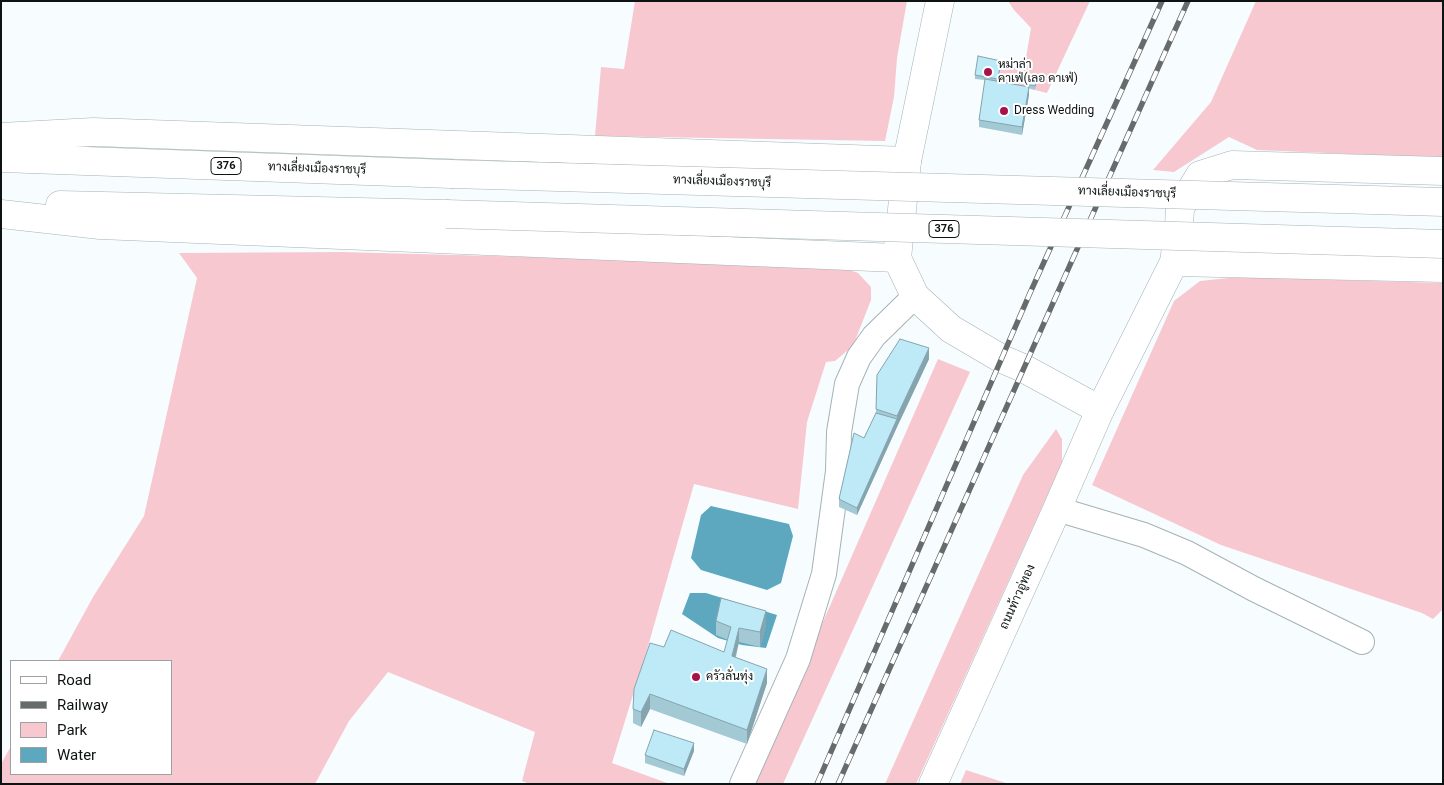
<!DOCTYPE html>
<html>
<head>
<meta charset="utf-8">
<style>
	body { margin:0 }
	#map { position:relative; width:1444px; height:785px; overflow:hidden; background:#f7fdfe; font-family:Roboto,sans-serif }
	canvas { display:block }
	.frame { position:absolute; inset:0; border:2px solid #0d1213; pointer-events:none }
	.legend { position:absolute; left:10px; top:660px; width:162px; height:115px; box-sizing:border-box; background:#fff; border:1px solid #9ea0a1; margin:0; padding:6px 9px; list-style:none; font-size:15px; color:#0d1213 }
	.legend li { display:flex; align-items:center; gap:10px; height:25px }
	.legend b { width:25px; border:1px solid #9ea0a1 }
</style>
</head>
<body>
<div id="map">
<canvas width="1444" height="785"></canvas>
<div class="frame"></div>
<ul class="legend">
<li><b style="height:6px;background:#fff"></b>Road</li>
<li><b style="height:6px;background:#666b6c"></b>Railway</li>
<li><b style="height:14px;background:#f8c8d0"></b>Park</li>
<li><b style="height:14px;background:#5da8bf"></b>Water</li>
</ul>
</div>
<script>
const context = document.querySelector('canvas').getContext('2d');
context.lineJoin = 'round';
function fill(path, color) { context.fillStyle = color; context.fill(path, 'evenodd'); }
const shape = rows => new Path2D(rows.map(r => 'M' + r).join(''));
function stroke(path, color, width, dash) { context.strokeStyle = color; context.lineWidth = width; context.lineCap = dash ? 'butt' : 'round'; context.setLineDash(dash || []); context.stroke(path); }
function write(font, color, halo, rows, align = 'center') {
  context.font = font + ' Roboto,Sarabun,sans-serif'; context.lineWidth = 4; context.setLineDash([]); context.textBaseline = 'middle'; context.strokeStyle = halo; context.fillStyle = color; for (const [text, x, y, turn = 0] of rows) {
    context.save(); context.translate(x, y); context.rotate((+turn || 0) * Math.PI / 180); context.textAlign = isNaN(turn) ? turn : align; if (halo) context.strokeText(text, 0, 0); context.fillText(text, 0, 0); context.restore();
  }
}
fill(shape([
	[635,1,907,1,897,58,894,97,885,141,595,136,601,67,624,69],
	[1008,1,1090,1,1047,93,1035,90,998,83,1001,65,1024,69,1031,28,1014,10],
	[1256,1,1443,1,1443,158,1257,150,1229,137,1174,172,1153,170,1211,102],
	[341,252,836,265,858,273,871,287,871,300,853,346,835,361,826,362,807,422,798,509,694,484,649,643,612,763,670,784,530,784,522,781,535,732,388,672,349,721,315,784,1,784,1,764,11,746,11,774,171,774,171,661,58,661,93,597,144,516,197,278,179,253],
	[1238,277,1443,283,1443,609,1433,619,1422,613,1221,545,1092,485,1174,301,1200,281],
	[938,359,970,372,783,784,752,784],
	[1056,429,1062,439,1062,463,916,784,885,784,1023,475],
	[966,770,1009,784,960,784]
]), '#f8c8d0');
fill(shape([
	[711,506,789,524,793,536,781,583,767,590,701,570,691,558,701,515],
	[690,593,706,593,777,615,766,648,742,645,718,638,682,614]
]), '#5da8bf');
const minor = shape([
	[1057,509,1144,535,1187,553,1254,589,1362,642],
	[742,784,798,659,824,574,838,471,839,432,847,384,859,357,874,336,915,296]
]);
const tertiary = shape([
	[897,258,915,296,951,329,1002,359,1023,368,1100,410,1057,509,933,784]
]);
const secondary = shape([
	[897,258,907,161,940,1]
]);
const primary = shape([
	[1,137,93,132,907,161],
	[1,158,451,174],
	[1443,171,1232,165,1200,175,1180,208,1179,226,1174,262,1443,268],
	[60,205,446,214],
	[1,214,100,225,897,258],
	[1100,410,1174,262]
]);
stroke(minor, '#a5b2b6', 26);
stroke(tertiary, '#a5b2b6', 29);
stroke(secondary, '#a5b2b6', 29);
stroke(primary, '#a5b2b6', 29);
stroke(minor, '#fff', 24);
stroke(tertiary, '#fff', 28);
stroke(secondary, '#fff', 28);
stroke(primary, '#fff', 28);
const rail = shape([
	[817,784,1030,293,1162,1],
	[838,784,1188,1]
]);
stroke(rail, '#666b6c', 5.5);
stroke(rail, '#fff', 4, [11]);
const primaryBridge = shape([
	[451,174,1443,202],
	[446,214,1443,244]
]);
stroke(primaryBridge, '#a5b2b6', 29, []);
stroke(primaryBridge, '#fff', 28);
fill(shape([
	[1001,65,998,81,1024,86,1024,84,1037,82,1035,90,1029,88,1029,95,1022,135,979,127,979,120,985,80,975,79,975,75],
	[929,359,897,427,857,515,839,507,839,499,864,438,876,413,877,375],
	[716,621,766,625,760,647,739,642,736,657,767,683,747,744,650,709,641,727,633,723,633,709,664,647,724,652,728,640,716,635],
	[694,751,684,776,645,763,645,755]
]), '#a3c9d5');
fill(shape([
	[1029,87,1029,95,1022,135,1022,127],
	[929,348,929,359,897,427,857,515,857,508,897,419,897,416],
	[766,611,766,625,760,647,760,632],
	[739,628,739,642,732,670,732,656],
	[767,669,767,683,747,744,747,730],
	[650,694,650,709,641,727,641,712],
	[694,743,694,751,684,776,684,769]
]), '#85a4ae');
const building = shape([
	[978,56,1001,61,998,79,975,75,978,56],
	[1026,76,1037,78,1035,86,1024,84,1026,76],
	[985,79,1029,87,1022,127,979,120,985,79],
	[900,339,929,348,897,416,876,409,877,375,900,339],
	[876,413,897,419,857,508,839,499,854,433,864,438,876,413],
	[721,598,766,611,760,632,739,628,732,656,767,669,747,730,650,694,641,712,633,709,634,689,650,643,664,647,671,630,724,652,731,627,716,621,721,598],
	[654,730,694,743,684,769,645,755,654,730]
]);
fill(building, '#beeaf8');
stroke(building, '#85a4ae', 1);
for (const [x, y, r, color] of [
	[988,72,5,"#a7124a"],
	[1004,111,5,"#a7124a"],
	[696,677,5,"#a7124a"]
]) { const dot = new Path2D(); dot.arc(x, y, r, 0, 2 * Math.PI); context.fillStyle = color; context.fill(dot); stroke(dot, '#fff', 2); }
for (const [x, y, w] of [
	[226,166,30],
	[944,229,30]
]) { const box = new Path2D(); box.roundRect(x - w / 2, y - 8.5, w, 17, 4); context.fillStyle = '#fff'; context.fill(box); stroke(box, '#0d1213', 1); }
write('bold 11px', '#0d1213', null, [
	["376",226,166],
	["376",944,229]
]);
write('12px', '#0d1213', '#fff', [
	["หม่าล่า",998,65],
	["คาเฟ่(เลอ คาเฟ่)",998,79],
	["Dress Wedding",1014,111],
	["ครัวลั่นทุ่ง",706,677]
], 'left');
write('12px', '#0d1213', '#fff', [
	["ทางเลี่ยงเมืองราชบุรี",317,169,2],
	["ทางเลี่ยงเมืองราชบุรี",722,182,2],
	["ทางเลี่ยงเมืองราชบุรี",1127,193,2],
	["ถนนท้าวอู่ทอง",1018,597,-66]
]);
</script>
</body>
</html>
